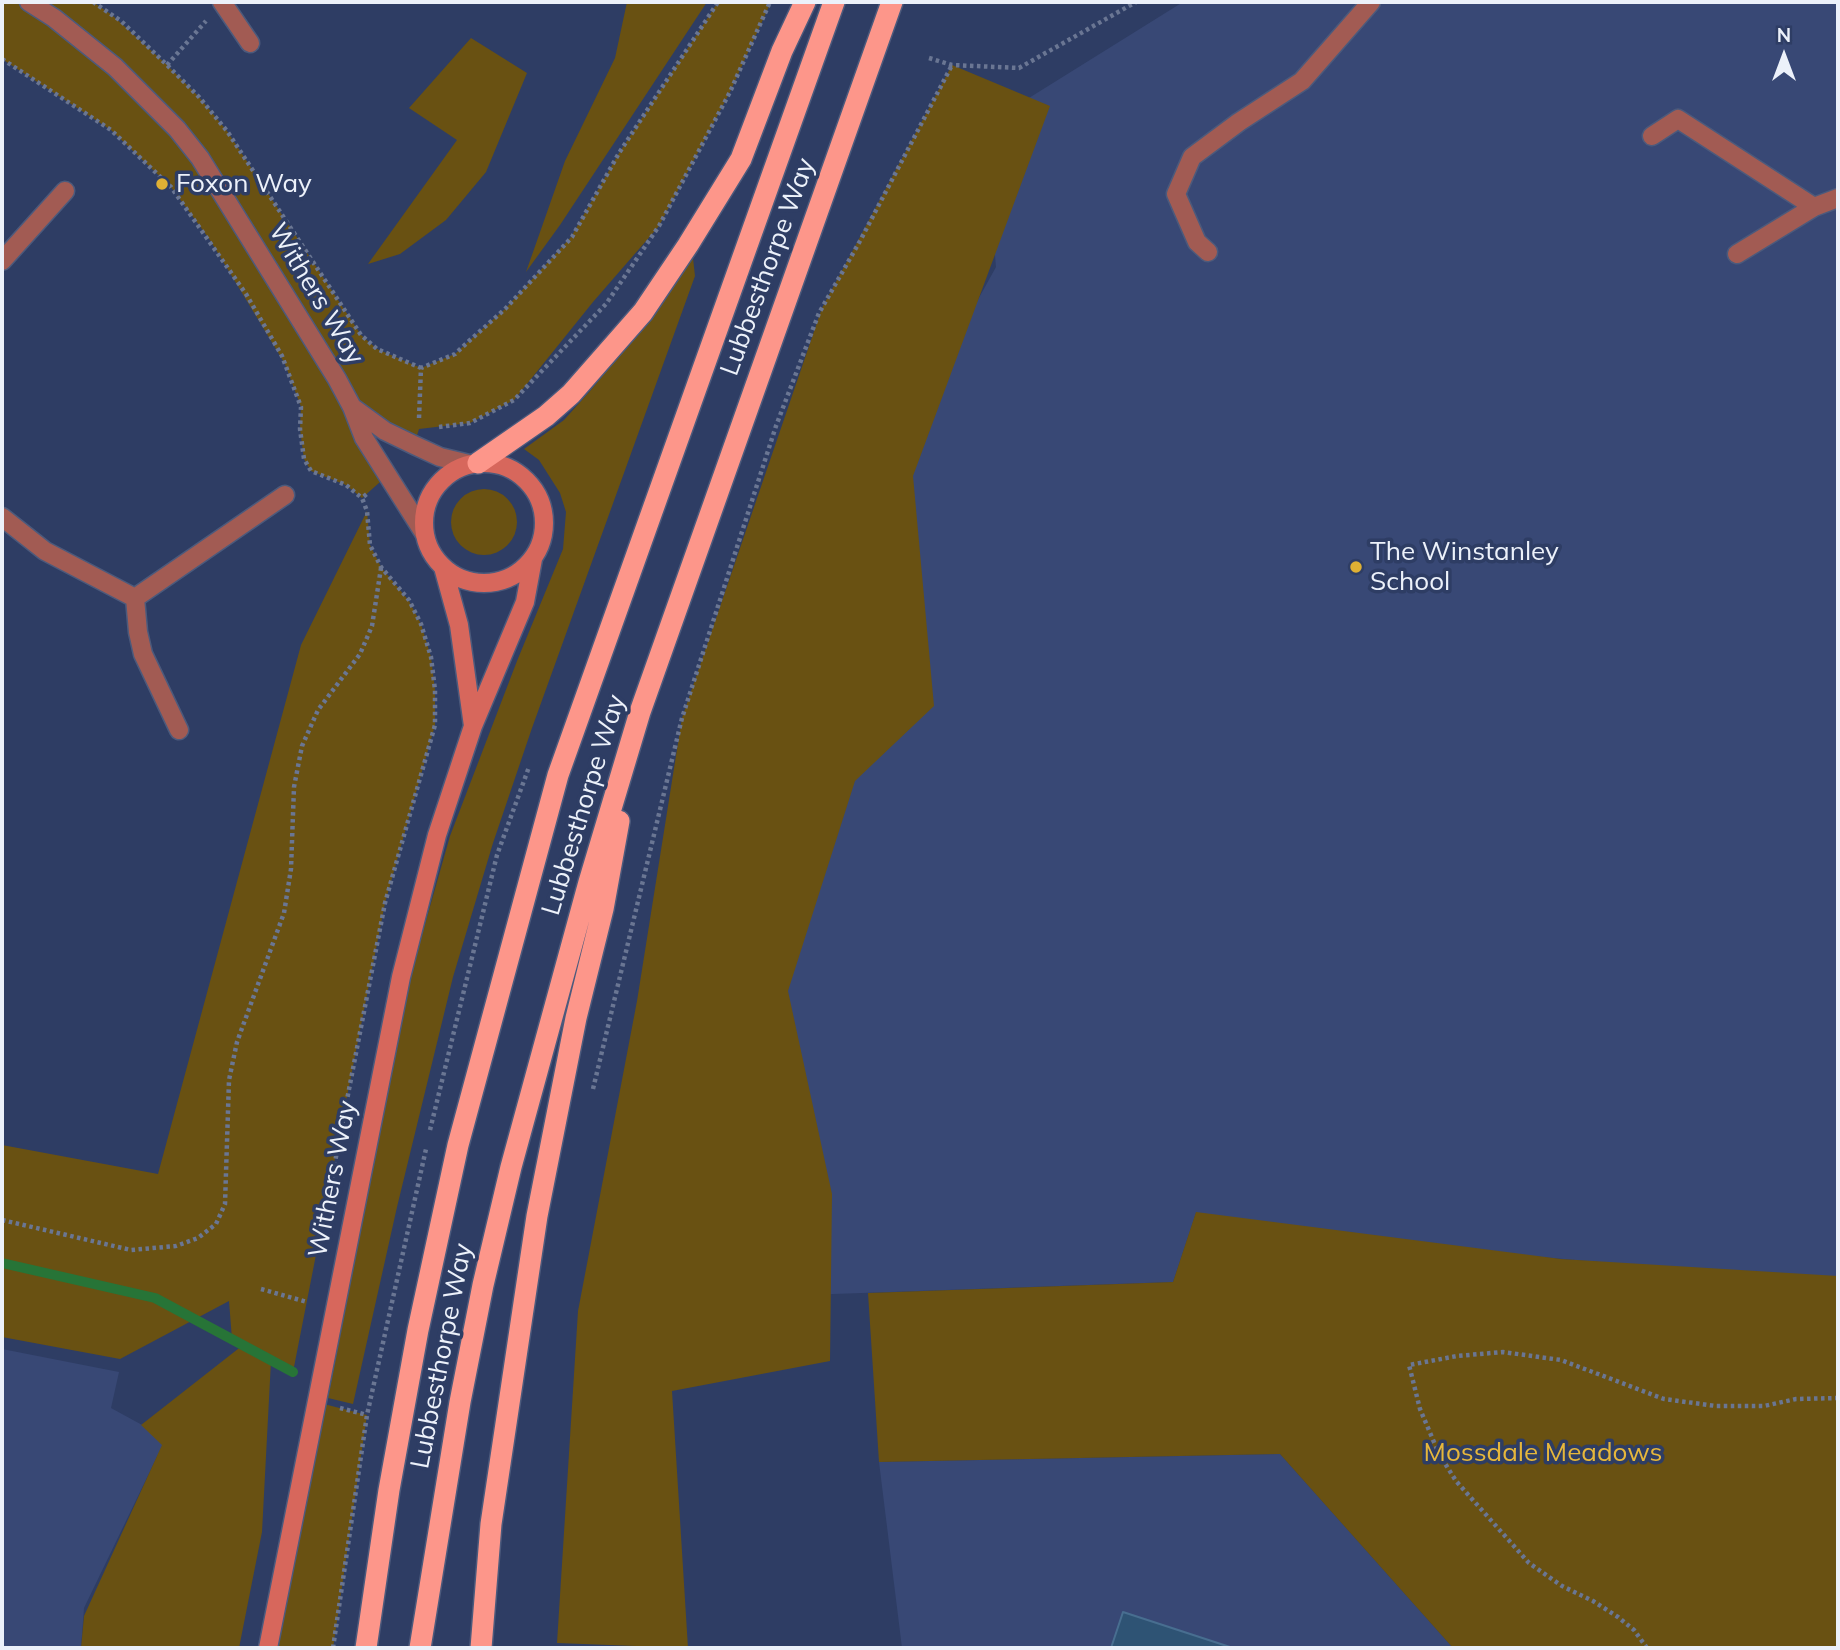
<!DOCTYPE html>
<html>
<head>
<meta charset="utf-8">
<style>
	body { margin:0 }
	#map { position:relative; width:1840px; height:1650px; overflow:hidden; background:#2e3d64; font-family:Mulish,sans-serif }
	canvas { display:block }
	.frame { position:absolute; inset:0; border:4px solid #ecf1fa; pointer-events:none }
	.north { position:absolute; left:1749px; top:21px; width:70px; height:70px; -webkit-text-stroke:5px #2e3d64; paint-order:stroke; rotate:0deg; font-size:19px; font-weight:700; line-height:28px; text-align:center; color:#ecf1fa }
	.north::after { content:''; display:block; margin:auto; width:24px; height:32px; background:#ecf1fa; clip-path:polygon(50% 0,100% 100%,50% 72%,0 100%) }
</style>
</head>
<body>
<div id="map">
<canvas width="1840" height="1650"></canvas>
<div class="frame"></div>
<div class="north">N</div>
</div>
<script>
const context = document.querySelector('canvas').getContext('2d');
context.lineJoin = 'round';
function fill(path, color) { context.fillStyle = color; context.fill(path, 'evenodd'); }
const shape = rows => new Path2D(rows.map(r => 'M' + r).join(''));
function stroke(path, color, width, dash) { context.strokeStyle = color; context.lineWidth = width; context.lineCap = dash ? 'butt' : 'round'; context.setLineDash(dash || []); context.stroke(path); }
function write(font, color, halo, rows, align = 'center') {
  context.font = font + ' Mulish,sans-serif'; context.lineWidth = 7; context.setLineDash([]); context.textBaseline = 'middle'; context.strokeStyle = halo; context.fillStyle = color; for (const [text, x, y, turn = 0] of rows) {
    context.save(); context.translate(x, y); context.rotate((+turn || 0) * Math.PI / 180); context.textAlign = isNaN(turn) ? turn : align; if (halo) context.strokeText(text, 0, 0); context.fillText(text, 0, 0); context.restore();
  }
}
fill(shape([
	[1183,2,1838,2,1838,1279,1638,1269,1609,1263,1507,1254,1196,1213,1173,1282,720,1298,711,989,943,363,996,267,984,126],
	[2,1349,119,1372,111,1408,166,1438,84,1608,81,1648,2,1648],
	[1280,1454,1453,1648,902,1648,879,1462]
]), '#384875');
fill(shape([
	[2,2,93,2,112,15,167,65,199,97,227,131,361,335,377,349,421,368,455,354,469,341,505,309,571,237,619,153,718,2,771,2,730,92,659,226,593,302,514,400,470,423,419,429,414,445,353,408,388,475,362,498,346,485,311,471,304,459,300,429,301,407,285,364,210,240,171,187,111,130,2,59],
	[627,2,707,2,560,225,526,272,565,161,615,58],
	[471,38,527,73,486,172,446,220,400,254,368,264,457,140,409,108],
	[952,65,1050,106,913,476,934,706,855,781,788,991,832,1194,830,1361,672,1391,688,1648,557,1643,578,1311,637,1001,682,718,822,308],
	[693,258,695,276,532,728,493,843,453,977,397,1207,353,1404,328,1398,408,984,450,836,517,661,563,549,566,512,560,493,539,460,524,449,564,420,590,391,653,315],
	'451 522a33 33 0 1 1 66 0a33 33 0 1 1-66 0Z',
	[367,511,370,545,381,567,409,601,421,624,431,657,435,690,435,725,385,903,293,1372,271,1361,262,1532,239,1648,81,1648,84,1616,162,1445,141,1425,243,1345,232,1339,229,1301,120,1359,2,1337,2,1145,158,1174,301,645],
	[1196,1212,1561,1259,1838,1276,1838,1648,1453,1648,1280,1454,879,1462,868,1293,1173,1282],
	[316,1402,367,1415,333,1648,268,1648]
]), '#695112');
stroke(shape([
	[2,1263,155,1298,293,1372]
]), '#277437', 10);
const building = shape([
	[1123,1612,1233,1648,1111,1648,1123,1612]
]);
fill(building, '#2e5374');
stroke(building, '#486e90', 2);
const lane = shape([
	[1652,136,1678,119,1814,207,1838,198],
	[1208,252,1197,242,1176,194,1192,157,1239,122,1302,81,1371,2],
	[1737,254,1814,207]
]);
const street = shape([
	[29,2,54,18,115,67,177,129,200,158,337,379,352,407,364,438,424,533],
	[222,2,250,43],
	[2,261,65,191],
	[352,407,385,431,414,445,440,457,469,464],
	[2,517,45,551,135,598,285,495],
	[135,598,138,632,143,654,179,730]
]);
const secondary = shape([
	'424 523a60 60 0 1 1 120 0a60 60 0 1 1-120 0Z',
	[443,567,459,625,473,726],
	[268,1648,401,977,437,835,473,726,525,602,533,559]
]);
const highway = shape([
	[478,463,546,416,571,394,643,312,688,245,741,159,782,51,805,2],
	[366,1648,389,1490,418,1330,458,1145,558,775,834,2],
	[420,1648,460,1402,483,1285,511,1167,589,882,640,712,892,2],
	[481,1648,491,1524,537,1216,576,1018,603,909,619,821]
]);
stroke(lane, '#4c5a7c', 21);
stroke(street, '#4c5a7c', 21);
stroke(secondary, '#4c5a7c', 21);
stroke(highway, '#4c5a7c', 24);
stroke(shape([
	[93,2,121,21,167,65,199,97,227,131,361,335,377,349,421,368],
	[929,58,952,65,1019,68,1136,2],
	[2,59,111,130,171,187,246,294,282,356,301,407,300,429,304,459,311,471,346,485,362,498],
	[167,65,206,21],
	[419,418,421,368,455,354,469,341,505,309,572,237,619,153,718,2],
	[439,427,470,423,514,400,606,304,659,226,730,92,770,2],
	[593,1089,682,718,776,426,819,313,860,241,952,65],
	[430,1130,497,855,529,767],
	[329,1193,385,903,435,725,435,690,431,657,421,624,409,600,381,567,370,545,367,511,362,498,368,493],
	[2,1220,131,1250,176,1246,198,1238,216,1224,225,1204,229,1080,237,1042,284,913,291,869,294,787,302,746,318,710,360,654,372,626,381,568],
	[261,1289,307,1302],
	[340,1408,367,1415],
	[333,1648,367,1415,426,1149],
	[1647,1648,1634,1630,1618,1617,1593,1601,1562,1586,1529,1563,1456,1481,1439,1454,1420,1409,1409,1365,1457,1356,1503,1352,1561,1360,1664,1399,1716,1406,1764,1406,1796,1399,1838,1398]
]), '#6a7693', 4.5, [3.5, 3.5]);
stroke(lane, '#a25b53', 18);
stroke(street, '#a25b53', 18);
stroke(secondary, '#d7675c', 18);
stroke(highway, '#fd968a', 21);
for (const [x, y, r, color] of [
	[162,184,7,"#dfb034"],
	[1356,567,7,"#dfb034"]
]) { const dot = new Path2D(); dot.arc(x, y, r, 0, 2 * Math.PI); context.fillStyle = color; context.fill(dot); stroke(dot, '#2e3d64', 2.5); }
write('26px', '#ecf1fa', '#2e3d64', [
	["Foxon Way",176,184],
	["The Winstanley",1370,552],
	["School",1370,582]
], 'left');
write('26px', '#ecf1fa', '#2e3d64', [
	["Lubbesthorpe Way",768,267,-70],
	["Withers Way",316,294,59],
	["Lubbesthorpe Way",584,805,-73],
	["Withers Way",333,1179,-79],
	["Lubbesthorpe Way",442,1356,-79]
]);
write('26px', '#e6b73b', '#2e3d64', [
	["Mossdale Meadows",1543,1453]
]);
</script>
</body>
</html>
